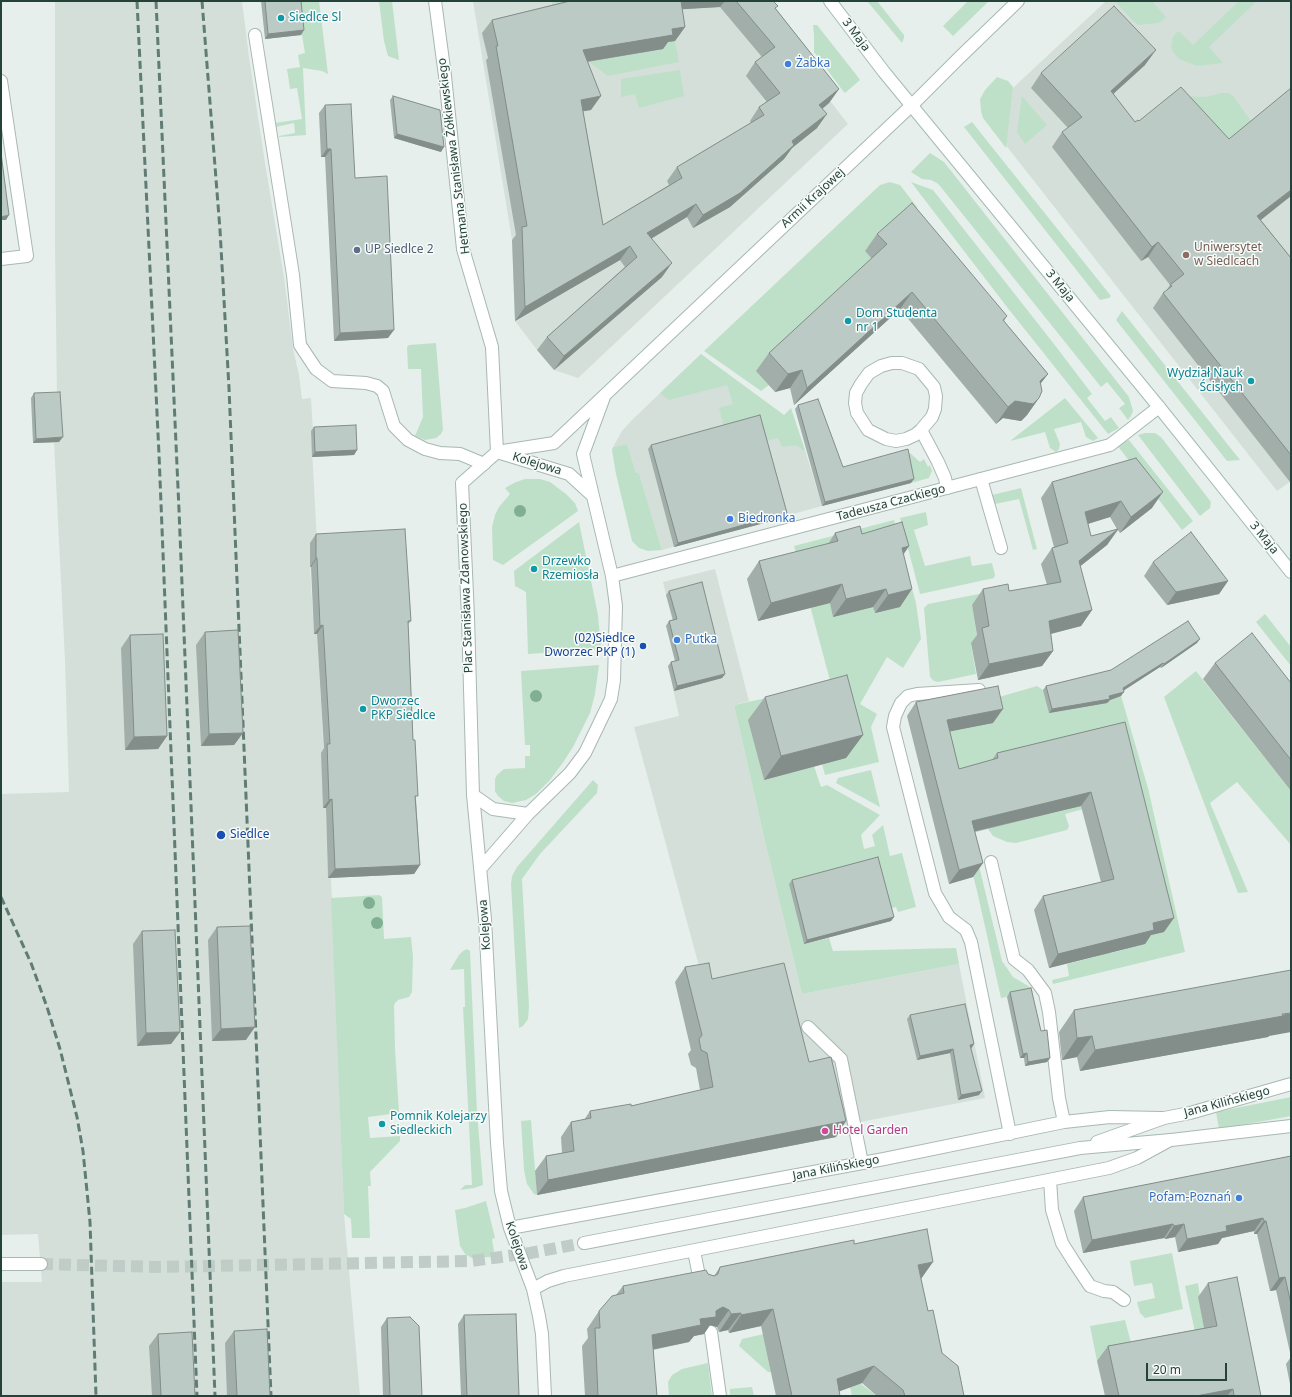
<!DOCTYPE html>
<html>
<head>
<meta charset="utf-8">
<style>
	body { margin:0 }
	#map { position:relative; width:1292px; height:1397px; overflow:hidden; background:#e6efeb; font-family:"Noto Sans",sans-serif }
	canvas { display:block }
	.frame { position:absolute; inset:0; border:2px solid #24423a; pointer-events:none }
	.scale { position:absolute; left:1146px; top:1363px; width:81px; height:18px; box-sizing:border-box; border:2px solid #24423a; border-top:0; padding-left:5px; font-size:12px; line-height:14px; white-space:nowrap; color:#24423a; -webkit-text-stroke:3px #f7fbf9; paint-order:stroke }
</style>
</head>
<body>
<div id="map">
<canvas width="1292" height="1397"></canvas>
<div class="frame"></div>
<div class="scale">20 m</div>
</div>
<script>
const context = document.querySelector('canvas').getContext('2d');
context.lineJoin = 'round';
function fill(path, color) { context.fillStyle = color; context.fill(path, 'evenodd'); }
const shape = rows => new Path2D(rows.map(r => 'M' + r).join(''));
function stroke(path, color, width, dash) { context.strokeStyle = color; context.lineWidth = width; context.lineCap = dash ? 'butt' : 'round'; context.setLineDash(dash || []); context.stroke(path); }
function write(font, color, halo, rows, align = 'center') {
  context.font = font + ' "Noto Sans",sans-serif'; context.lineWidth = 3; context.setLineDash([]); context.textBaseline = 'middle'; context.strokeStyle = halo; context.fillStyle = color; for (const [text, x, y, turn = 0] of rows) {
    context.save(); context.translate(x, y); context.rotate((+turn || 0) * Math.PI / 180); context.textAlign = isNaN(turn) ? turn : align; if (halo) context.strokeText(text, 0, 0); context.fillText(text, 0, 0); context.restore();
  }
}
fill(shape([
	[55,1,242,1,249,57,265,163,284,277,293,349,299,375,302,399,311,398,313,431,311,431,317,542,310,567,314,634,317,634,324,752,323,808,326,808,328,878,331,878,344,1214,360,1396,1,1396,1,1282,42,1282,38,1234,1,1235,1,794,69,792,65,660,54,442,59,442,57,396,55,246],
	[473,1,753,1,848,124,578,378,554,370,537,350,515,321,512,240],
	[1106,1,1291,1,1291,481,1277,491,983,116],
	[701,354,802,450,805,450,822,506,662,550,639,473,636,473,627,444,613,447,622,431,632,420],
	[715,569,749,701,734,705,766,846,802,994,959,964,985,1098,834,1127,836,1137,739,1156,702,977,634,727,679,716,668,666,679,663,674,656,666,625,672,619,663,582]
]), '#d4dfda');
fill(shape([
	[297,1,319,1,328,74,322,71,303,68,306,135,279,137,279,136,295,133,294,123,276,127,275,123,302,119,297,88,290,89,287,69,300,67,298,55,305,53,302,35,301,35],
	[379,1,392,1,399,60,388,56,384,41],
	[552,1,569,1,614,57,663,49,662,43,675,41,679,62,608,76,558,39],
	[867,1,877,1,904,35,904,38,902,43],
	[968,1,989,1,953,36,943,26],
	[1115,1,1152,1,1166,17,1159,23,1139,25,1132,20],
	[1239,1,1257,1,1209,47,1223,63,1197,66,1179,59,1173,52,1171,46,1173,37,1177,32,1180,32,1193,45],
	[813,25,817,25,858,77,860,80,845,93,843,91,814,52,814,35],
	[680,70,684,96,639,108,635,94,621,97,621,79],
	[997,77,1008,81,1013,87,1006,148,983,118,981,111,980,99,985,90],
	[1221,93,1228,93,1233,96,1253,124,1228,146,1180,96,1206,97],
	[1022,96,1047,125,1025,144,1017,132],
	[972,122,1111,296,1109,298,1100,300,964,127],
	[930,153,944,162,1129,397,1133,411,1131,416,1128,420,1119,408,1125,404,1107,382,1101,387,940,186,937,183,931,180,922,179,911,172],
	[890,182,900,185,917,207,917,212,865,251,875,262,757,371,769,385,761,391,704,351,880,185],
	[911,182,933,190,1054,344,1092,394,1087,398,1105,421,1111,417,1119,428,1108,434,1007,307],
	[1122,311,1240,460,1227,461,1116,320],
	[436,343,443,430,441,434,436,438,425,440,415,436,423,417,421,369,408,369,407,347,409,345],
	[701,354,784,415,791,408,805,450,802,450,796,445,782,447,778,438,763,442,724,428,719,408,733,404,727,385,669,400,660,393],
	[1065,398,1098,438,1093,441,1086,437,1081,422,1054,429,1060,444,1059,449,1056,452,1050,448,1045,432,1010,441],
	[1145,433,1155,433,1161,437,1211,502,1210,508,1200,516,1138,435],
	[1129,440,1193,521,1182,530,1117,445],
	[627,444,636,473,639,473,662,550,648,551,639,548,632,541,616,474,612,450,613,447],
	[910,453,920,462,924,459,928,467,930,465,932,471,929,478,911,483,905,454],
	[525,479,540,479,550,482,566,494,575,503,578,511,503,565,493,560,492,527,495,515,499,507,510,494,505,488,516,482],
	[1021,488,1037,549,1033,550,1019,499,995,504,992,495],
	[926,512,928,525,914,530,925,566,970,556,972,566,992,563,995,575,994,578,920,594,900,518],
	[894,520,903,558,873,607,874,608,875,613,908,574,916,603,921,639,903,668,887,657,860,704,877,714,871,727,879,762,825,775,822,764,749,720,764,780,814,766,821,787,827,785,880,815,861,835,864,849,875,846,872,835,883,825,890,856,902,853,916,907,898,912,896,907,888,909,804,944,829,938,833,951,956,948,959,964,802,994,766,846,734,705,831,684,794,546],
	[579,522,598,615,601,649,528,654,526,592,515,586,514,571],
	[989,592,972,605,978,642,971,644,976,674,938,682,934,681,930,677,924,608,928,604],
	[1265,614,1291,647,1291,666,1256,622],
	[599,665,595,694,590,713,573,747,564,761,550,780,536,794,526,800,512,803,504,801,498,796,495,791,495,779,497,775,504,769,525,768,525,756,530,756,530,745,525,745,521,671],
	[1196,671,1291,791,1291,845,1237,782,1210,803,1248,892,1238,893,1164,697],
	[1037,686,1043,690,1100,702,1121,696,1148,788,1185,952,1053,984,1052,980,1069,976,1067,964,1098,956,1097,950,1109,948,1111,953,1145,944,1115,736,1002,825,1036,817,1035,813,1049,814,1073,808,1081,800,1083,809,1065,814,1069,826,1067,830,1016,843,1007,842,993,836,986,826,971,833,1002,961,1013,977,1030,987,1033,992,1001,998,977,891,937,734,989,700],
	[871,770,880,807,836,783,838,778],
	[593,780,598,785,597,793,540,854,522,879,529,1006,528,1019,523,1026,519,1028,511,884,512,876,517,867],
	[379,895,382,897,384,939,411,937,413,957,412,992,409,997,398,1000,395,1003,394,1006,395,1048,399,1113,368,1117,370,1138,400,1136,400,1141,370,1172,371,1186,368,1186,370,1238,352,1238,351,1219,344,1214,331,898],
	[467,949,470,951,477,1112,483,1185,474,1188,460,1190,465,1185,472,1185,463,1007,465,1007,464,969,450,970,459,955,463,951],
	[1291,1097,1291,1116,1219,1129,1216,1112],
	[531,1120,537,1195,534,1194,527,1184,524,1170,521,1121],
	[486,1201,495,1238,492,1239,494,1251,492,1256,489,1257,472,1258,465,1254,460,1246,455,1210,465,1208],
	[1172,1253,1183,1309,1145,1318,1140,1313,1137,1302,1155,1298,1152,1283,1134,1286,1130,1261],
	[1198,1283,1200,1297,1199,1302,1216,1385,1209,1396,1185,1286],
	[832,1307,861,1384,877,1396,852,1396],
	[1125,1320,1134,1354,1097,1361,1090,1326],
	[768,1333,771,1372,768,1372,739,1346,742,1339],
	[708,1363,712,1396,669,1396,668,1382,672,1375,682,1369],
	[752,1387,754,1396,730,1396,730,1389]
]), '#bfe0c8');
stroke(shape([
	[41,1264,158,1267,471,1261,530,1253,584,1243]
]), '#bfccc8', 12, [12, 6]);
const service = shape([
	[255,35,293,275,300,345,316,369,332,381,366,383,377,386,383,391,394,426,408,440,425,449,440,453,460,454,484,464],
	[1,81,27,256,1,259],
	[921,430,915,435,906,439,896,441,886,439,868,430,857,413,855,403,856,393,861,384,869,373,881,366,892,363,902,363,919,369,934,387,936,396,935,409,932,417,921,430,938,462,945,478,947,488],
	[981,479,1001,548],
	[808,1027,841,1059,862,1163],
	[1050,1180,1052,1210,1062,1243,1074,1262,1090,1286,1104,1291,1113,1292,1124,1300],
	[694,1251,701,1286],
	[711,1332,720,1396]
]);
const minor = shape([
	[435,1,445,76,463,249,492,347,497,452,569,474,593,496],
	[612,576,1110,445,1159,407],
	[979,690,917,694,908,696,901,703,895,716,893,727,935,893,949,917,966,930,971,942,1010,1134],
	[473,795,493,809,528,814],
	[991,862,1014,959,1028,970,1045,993,1049,1012,1059,1098,1064,1122],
	[481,868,528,814,570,773,585,753,611,699,614,680,616,606,612,576,583,454,604,397],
	[510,1228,884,1159,1064,1122,1110,1117,1162,1118],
	[533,1289,548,1281,564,1276,1109,1168,1137,1158,1170,1140],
	[545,1396,542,1334,539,1316,533,1289,510,1228,501,1191,497,1143,485,919,473,795,468,617,462,483,497,452,554,443,912,105]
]);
const tertiary = shape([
	[912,105,959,58,1018,1],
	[1097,1142,1164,1118,1190,1113,1291,1084],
	[584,1243,1080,1148,1171,1140,1291,1126],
	[1,1264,41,1264]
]);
const secondary = shape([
	[830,1,884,72,1159,407,1291,572]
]);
stroke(service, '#a8b8b2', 14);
stroke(minor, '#a8b8b2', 14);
stroke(tertiary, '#a8b8b2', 14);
stroke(secondary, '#a4bbb3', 14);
stroke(service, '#fff', 12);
stroke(minor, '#fff', 12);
stroke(tertiary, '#fff', 12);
stroke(secondary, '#fff', 12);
stroke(shape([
	[137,1,159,454,197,1396],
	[156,1,179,510,215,1396],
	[202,1,220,230,229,388,271,1396],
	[1,897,31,963,47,1007,60,1049,77,1117,83,1151,90,1222,96,1396]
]), '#5f7d75', 3, [8, 4]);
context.fillStyle = '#80af93';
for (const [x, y] of [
	[520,511],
	[536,696],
	[369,903],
	[377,923]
]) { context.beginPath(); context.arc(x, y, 6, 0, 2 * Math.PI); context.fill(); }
fill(shape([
	[261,1,301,1,301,35,265,39],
	[564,1,773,1,776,9,839,89,829,103,822,109,817,128,792,148,784,159,730,207,693,228,687,217,651,239,662,277,554,370,537,350,547,337,625,267,620,260,515,321,512,240,516,235,486,60,488,58,482,33,492,20,564,2],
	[720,7,762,57,755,62,746,76,767,102,759,107,750,121,751,123,677,167,667,181,669,185,603,225,583,111,591,110,587,62,663,49,668,42,675,41,685,27,682,9],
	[1145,65,1113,94,1135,122,1261,220,1291,258,1291,481,1290,482,1153,308,1163,293,1166,291,1170,285,1148,257,1141,261,1052,147,1062,132,1068,128,1031,88,1041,73],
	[393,96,441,152,394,138,390,100],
	[325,105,355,178,388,338,334,341,325,157,321,157,319,113],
	[877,234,1007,316,1004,321,1048,374,1040,384,1039,398,1027,415,1021,421,1003,418,996,424,900,309,794,405,790,388,775,392,756,371,769,353,872,259,865,251],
	[34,393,59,442,33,443,31,398],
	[798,405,843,467,911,483,822,506,795,409],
	[314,427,357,450,354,455,312,457,311,431],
	[651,445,787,513,783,518,674,547,648,449],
	[1052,482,1152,508,1120,533,1118,530,1107,545,1080,566,1092,610,1081,626,1051,634,1053,651,1042,666,978,680,971,643,977,635,972,605,983,589,1009,591,1047,585,1041,564,1052,548,1054,547,1041,498],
	[1110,517,1117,529,1091,536,1088,524],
	[835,533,862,534,909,546,904,554,900,607,875,613,873,607,833,617,830,603,758,621,747,579,759,561,828,544],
	[316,534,411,621,408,624,413,740,416,799,420,865,414,874,328,878,326,808,323,808,321,753,324,748,317,634,314,634,311,567,310,567,310,543],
	[1153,562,1228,581,1219,594,1167,605,1144,576],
	[669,591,725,674,722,678,674,691,668,666,671,662,675,661,666,626,669,621,673,620,666,595],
	[205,632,243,733,234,745,201,746,196,645],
	[130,635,167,736,158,749,125,750,121,648],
	[1197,643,1161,668,1160,667,1123,690,1121,696,1110,700,1107,703,1049,713,1043,690,1046,686,1111,670],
	[1215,663,1291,683,1291,791,1203,679],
	[765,697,863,735,846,758,764,780,748,720],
	[916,702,993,723,950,731,959,769,992,760,997,753,1125,722,1164,932,1151,935,1145,944,1049,968,1034,910,1043,896,1101,882,1081,806,975,832,983,863,973,877,949,884,907,716],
	[792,880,894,917,891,921,804,944,789,884],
	[217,927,246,1040,212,1041,208,940],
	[142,931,180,1032,171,1044,137,1046,133,944],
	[685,967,712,979,809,1062,836,1137,537,1195,535,1171,546,1156,562,1153,561,1137,571,1122,584,1120,590,1111,631,1106,700,1090,696,1068,691,1065,688,1054,691,1050,675,982],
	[1010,992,1041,1031,1050,1058,1047,1062,1025,1066,1024,1058,1020,1058,1007,997],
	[1074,1010,1269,1036,1268,1037,1080,1071,1077,1057,1062,1060,1059,1032],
	[910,1015,971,1049,979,1095,958,1100,950,1053,917,1060,907,1019],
	[1291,1156,1291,1389,1286,1364,1291,1357,1276,1290,1270,1291,1257,1234,1254,1234,1254,1231,1222,1238,1218,1244,1178,1252,1175,1237,1165,1239,1164,1238,1083,1253,1074,1211,1083,1197],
	[854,1244,921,1279,928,1311,942,1353,964,1396,877,1396,862,1383,839,1391,840,1396,776,1396,761,1326,729,1333,728,1330,719,1332,717,1327,710,1325,704,1334,694,1336,689,1342,653,1350,657,1396,585,1396,582,1346,588,1338,587,1329,599,1311,616,1295,623,1286,708,1274,714,1276,720,1267],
	[1208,1283,1261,1396,1105,1396,1097,1361,1108,1346,1204,1328,1198,1297],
	[464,1315,519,1396,461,1396,458,1324],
	[387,1318,422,1396,383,1396,381,1327],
	[234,1331,270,1396,227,1396,225,1343],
	[158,1334,195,1396,152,1396,149,1346]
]), '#a1aea9');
fill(shape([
	[677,1,725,1,720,7,670,10],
	[685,27,675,41,668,42,663,49,573,64,583,50,672,29],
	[304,30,301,35,265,39,268,34],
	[1156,50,1145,65,1101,105,1111,91],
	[839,89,829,103,810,119,819,105],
	[601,96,591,110,572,113,581,100],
	[827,114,817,128,792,148,784,159,730,207,693,228,703,215,792,141],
	[397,134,444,147,441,152,394,138],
	[327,149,331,149,325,157,321,157],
	[1291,190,1291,196,1247,231,1257,216],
	[696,204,687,217,637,247,647,233],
	[9,215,6,220,1,220,1,217],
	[1158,242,1148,257,1141,261,1152,247],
	[630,246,620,260,515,321,525,307],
	[672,263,662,277,554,370,564,356],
	[912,292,900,309,794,405,807,388],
	[394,330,388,338,334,341,340,333],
	[802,370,790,388,775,392,788,374],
	[1048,374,1035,391,1040,381],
	[1039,398,1027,415,1021,421,1003,418,996,424,1008,407,1015,401],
	[63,437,59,442,33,443,36,439],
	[357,450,354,455,312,457,315,452],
	[914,479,911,483,822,506,825,502],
	[1163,492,1152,508,1120,533,1131,517],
	[1121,501,1110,517,1074,528,1085,512],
	[787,513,783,518,674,547,678,543],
	[1118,529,1107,545,1068,576,1079,561],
	[909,546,896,564,902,548],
	[316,558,317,558,311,567,310,567],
	[1228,581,1219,594,1167,605,1176,592],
	[842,584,830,603,758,621,771,603],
	[886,589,873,607,833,617,846,599],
	[912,589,900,607,875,613,888,595],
	[1092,610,1081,626,1038,637,1049,621],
	[323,625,317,634,314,634,320,626],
	[1200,639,1197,643,1161,668,1164,664],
	[1053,651,1042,666,978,680,989,664],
	[1163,663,1160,667,1120,693,1123,688],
	[725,674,722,678,674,691,677,686],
	[1124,692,1121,696,1110,700,1107,703,1049,713,1052,709,1109,696],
	[1003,709,993,723,937,734,947,720],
	[243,733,234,745,201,746,209,734],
	[863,735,846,758,764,780,781,756],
	[167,736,158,749,125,750,134,737],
	[1091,792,1081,806,963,834,972,821],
	[332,799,326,808,323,808,329,800],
	[983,863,973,877,949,884,959,870],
	[420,865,414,874,328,878,335,869],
	[894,917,891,921,804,944,807,940],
	[1174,918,1164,932,1151,935,1145,944,1049,968,1058,954,1153,923],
	[1291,1013,1291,1032,1269,1036,1268,1037,1080,1071,1095,1050],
	[255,1027,246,1040,212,1041,221,1029],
	[180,1032,171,1044,137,1046,146,1033],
	[1092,1036,1077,1057,1062,1060,1077,1038],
	[974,1044,971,1049,970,1045],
	[953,1049,950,1053,917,1060,920,1056],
	[1027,1053,1024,1058,1020,1058,1023,1054],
	[1050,1058,1047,1062,1025,1066,1028,1062],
	[982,1091,979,1095,958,1100,961,1095],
	[846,1121,836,1137,537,1195,548,1180],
	[1263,1218,1254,1231,1222,1238,1218,1244,1178,1252,1187,1239,1226,1226],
	[1264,1221,1266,1221,1257,1234,1254,1234],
	[1173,1224,1164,1238,1083,1253,1092,1240],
	[1184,1224,1175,1237,1165,1239,1174,1226],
	[933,1262,921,1279,918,1265],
	[1285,1277,1276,1290,1270,1291,1279,1278],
	[723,1307,729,1310,717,1327,710,1325,704,1334,694,1336,689,1342,640,1352,652,1335,700,1319,719,1309],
	[773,1309,761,1326,729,1333,741,1315],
	[741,1313,728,1330,719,1332,731,1314],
	[874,1366,862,1383,827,1396,837,1379],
	[1233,1389,1227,1396,1196,1396]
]), '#838d89');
const building = shape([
	[265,1,301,1,304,30,268,34,265,1],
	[570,1,681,1,685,27,672,29,673,35,583,50,601,96,581,100,603,225,682,178,677,167,764,115,759,107,780,93,755,62,775,47,736,1,773,1,778,6,775,8,839,89,819,105,827,114,792,141,794,145,740,193,703,215,696,204,647,233,672,263,564,356,547,337,637,257,630,246,525,307,522,227,527,226,496,46,498,46,492,20,570,1],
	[1114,6,1156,50,1111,91,1135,122,1138,120,1139,121,1181,87,1229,139,1291,88,1291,190,1257,216,1291,258,1291,455,1163,293,1172,286,1170,285,1184,274,1158,242,1152,247,1062,132,1082,117,1041,73,1114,6],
	[393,96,440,110,444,147,397,134,393,96],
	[351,104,355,178,387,176,394,330,340,333,331,149,327,149,325,105,351,104],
	[1,153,9,215,1,217,1,153],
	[912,203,1007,316,1003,320,1048,374,1040,381,1042,391,1039,398,1033,404,1015,401,1008,407,912,292,807,388,802,370,788,374,769,353,887,244,877,234,912,203],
	[60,392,63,437,36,439,34,393,60,392],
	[818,399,843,467,908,449,914,479,825,502,798,405,818,399],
	[760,415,787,513,678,543,651,445,760,415],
	[356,425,357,450,315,452,314,427,356,425],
	[1136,458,1163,492,1131,517,1121,501,1085,512,1091,536,1118,529,1079,561,1092,610,1049,621,1053,651,989,664,982,628,989,626,983,589,1008,584,1009,591,1061,582,1052,548,1068,543,1052,482,1136,458],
	[902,522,909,546,902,548,912,589,888,595,886,589,846,599,842,584,771,603,759,561,838,541,835,533,860,526,862,534,902,522],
	[405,529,411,621,408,621,413,740,415,740,418,796,415,796,420,865,335,869,332,799,329,800,327,744,330,744,323,625,320,626,317,558,316,558,316,534,405,529],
	[1191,532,1228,581,1176,592,1153,562,1191,532],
	[702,582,725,674,677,686,671,662,679,660,669,621,677,619,669,591,702,582],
	[1188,621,1200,639,1164,664,1163,663,1123,688,1124,692,1109,696,1110,699,1052,709,1046,686,1111,670,1188,621],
	[238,630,243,733,209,734,205,632,238,630],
	[1252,633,1291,683,1291,760,1215,663,1252,633],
	[163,634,167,736,134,737,130,635,163,634],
	[847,675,863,735,781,756,765,697,847,675],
	[998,686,1003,709,947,720,959,769,998,758,997,753,1125,722,1174,918,1153,923,1154,930,1058,954,1043,896,1114,879,1091,792,972,821,983,863,959,870,916,702,998,686],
	[878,857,894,917,807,940,792,880,878,857],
	[250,926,255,1027,221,1029,217,927,250,926],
	[175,930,180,1032,146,1033,142,931,175,930],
	[709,963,712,979,784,963,809,1062,831,1057,846,1121,548,1180,546,1156,574,1151,571,1122,591,1118,590,1111,631,1104,631,1106,713,1087,707,1053,701,1050,699,1039,702,1035,685,967,709,963],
	[1291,970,1291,1013,1282,1014,1283,1016,1095,1050,1092,1036,1077,1038,1074,1010,1291,970],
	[1031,988,1041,1031,1047,1030,1050,1058,1028,1062,1027,1053,1023,1054,1010,992,1031,988],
	[965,1004,974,1044,970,1045,982,1091,961,1095,953,1049,920,1056,910,1015,965,1004],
	[1291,1156,1291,1304,1285,1277,1279,1278,1266,1221,1264,1221,1263,1218,1226,1226,1227,1231,1187,1239,1184,1224,1174,1226,1173,1224,1092,1240,1083,1197,1291,1156],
	[927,1229,933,1262,918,1265,928,1311,933,1310,942,1353,958,1366,964,1396,905,1396,903,1390,874,1366,837,1379,840,1396,792,1396,773,1309,741,1315,741,1313,731,1314,729,1310,723,1307,719,1309,716,1311,716,1317,700,1319,701,1325,652,1335,657,1396,598,1396,595,1328,600,1328,599,1311,612,1296,624,1293,623,1286,706,1270,708,1274,714,1276,718,1274,720,1267,854,1240,854,1244,927,1229],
	[1237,1277,1261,1396,1234,1396,1233,1389,1196,1396,1119,1396,1108,1346,1217,1326,1208,1283,1237,1277],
	[516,1314,519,1396,467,1396,464,1315,516,1314],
	[410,1317,419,1326,422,1396,390,1396,387,1318,410,1317],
	[267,1329,270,1396,237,1396,234,1331,267,1329],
	[192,1332,195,1396,161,1396,158,1334,192,1332]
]);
fill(building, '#bbcac4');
stroke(building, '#838d89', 1);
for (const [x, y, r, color] of [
	[281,18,4,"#0f9aa8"],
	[788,64,4,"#3f7fe0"],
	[357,250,4,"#5c6f8a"],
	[1186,255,4,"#8d6e63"],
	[848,321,4,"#0f9aa8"],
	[1251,381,4,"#0f9aa8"],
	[730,519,4,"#3f7fe0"],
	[534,569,4,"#0f9aa8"],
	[677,640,4,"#3f7fe0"],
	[643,646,4,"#1a4fb4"],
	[363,709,4,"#0f9aa8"],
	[221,835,5,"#1a4fb4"],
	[382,1124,4,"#0f9aa8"],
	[825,1131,4,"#d1479c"],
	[1239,1198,4,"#3f7fe0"]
]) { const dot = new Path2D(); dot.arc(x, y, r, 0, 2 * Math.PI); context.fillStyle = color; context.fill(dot); stroke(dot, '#f7fbf9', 1.5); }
write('12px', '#0d838f', '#f7fbf9', [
	["Siedlce Sl",289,18],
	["Dom Studenta",856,314],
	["nr 1",856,328],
	["Wydział Nauk",1243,374,"right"],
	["Ścisłych",1243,388,"right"],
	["Drzewko",542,562],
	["Rzemiosła",542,576],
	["Dworzec",371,702],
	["PKP Siedlce",371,716],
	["Pomnik Kolejarzy",390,1117],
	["Siedleckich",390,1131]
], 'left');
write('12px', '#24423a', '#f7fbf9', [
	["3 Maja",856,35,53],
	["Hetmana Stanisława Żółkiewskiego",454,156,-97],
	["Armii Krajowej",813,198,-43],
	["3 Maja",1060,286,51],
	["Kolejowa",537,464,17],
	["Tadeusza Czackiego",891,503,-15],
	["3 Maja",1264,538,51],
	["Plac Stanisława Zdanowskiego",466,588,-92],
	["Kolejowa",485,925,-94],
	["Jana Kilińskiego",1227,1102,-15],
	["Jana Kilińskiego",836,1168,-11],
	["Kolejowa",517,1246,71]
]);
write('12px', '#366cbe', '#f7fbf9', [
	["Żabka",796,64],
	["Biedronka",738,519],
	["Putka",685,640],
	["Pofam-Poznań",1231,1198,"right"]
], 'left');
write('12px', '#785e54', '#f7fbf9', [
	["Uniwersytet",1194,248],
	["w Siedlcach",1194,262]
], 'left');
write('12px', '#4e5e75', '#f7fbf9', [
	["UP Siedlce 2",365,250]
], 'left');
write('12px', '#164399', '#f7fbf9', [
	["(02)Siedlce",635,639],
	["Dworzec PKP (1)",635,653],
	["Siedlce",230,835,"left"]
], 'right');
write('12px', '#b23c85', '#f7fbf9', [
	["Hotel Garden",833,1131]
], 'left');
</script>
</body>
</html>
